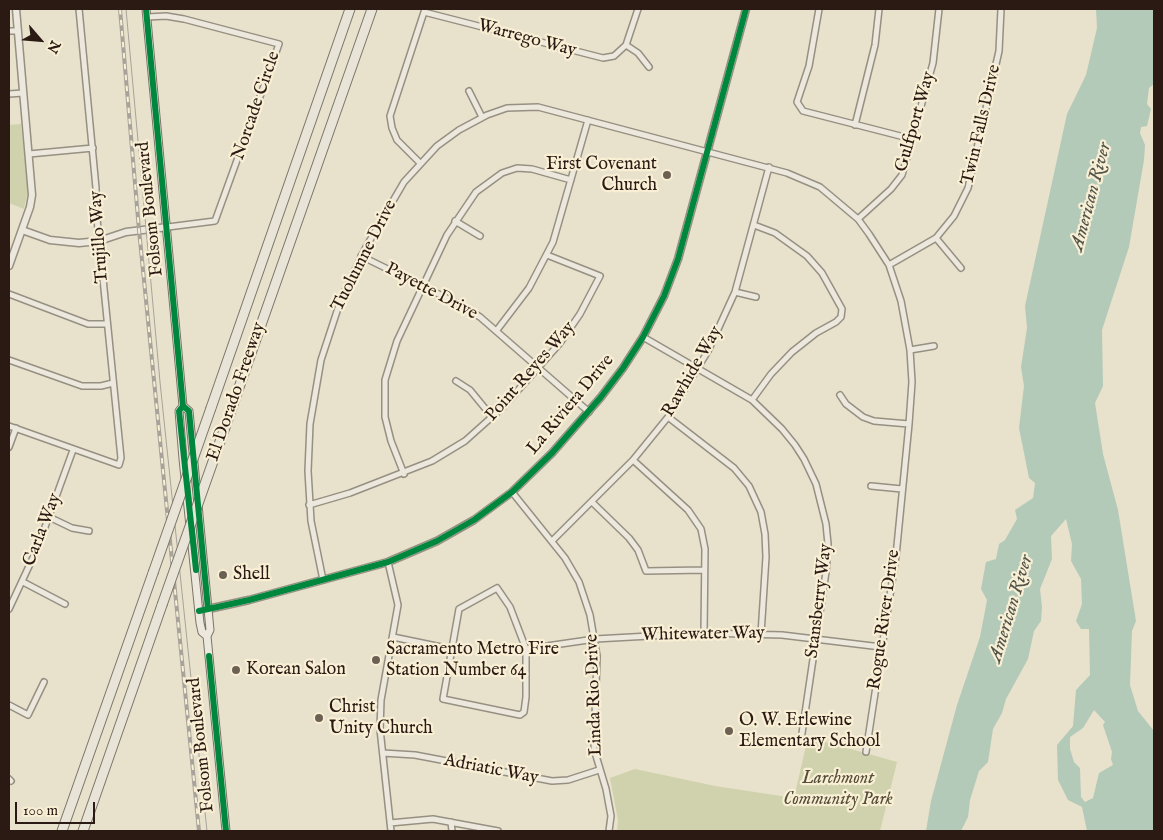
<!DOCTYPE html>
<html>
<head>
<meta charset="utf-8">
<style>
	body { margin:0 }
	#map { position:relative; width:1163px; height:840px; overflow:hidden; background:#e8e1cb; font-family:"IM FELL English",serif }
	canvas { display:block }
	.frame { position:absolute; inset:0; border:10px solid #2a1a13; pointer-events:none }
	.north { position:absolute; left:15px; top:15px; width:50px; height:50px; -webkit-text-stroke:4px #f8efd5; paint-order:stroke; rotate:117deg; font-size:14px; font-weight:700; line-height:20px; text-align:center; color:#2a1a13 }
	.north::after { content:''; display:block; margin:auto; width:18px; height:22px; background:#2a1a13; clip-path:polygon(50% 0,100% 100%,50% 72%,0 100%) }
	.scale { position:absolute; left:15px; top:802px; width:80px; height:22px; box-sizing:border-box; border:2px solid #2a1a13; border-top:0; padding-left:6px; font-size:15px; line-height:18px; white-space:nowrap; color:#2a1a13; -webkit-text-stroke:4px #f8efd5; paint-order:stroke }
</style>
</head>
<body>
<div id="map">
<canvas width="1163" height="840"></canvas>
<div class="frame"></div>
<div class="north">N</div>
<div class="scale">100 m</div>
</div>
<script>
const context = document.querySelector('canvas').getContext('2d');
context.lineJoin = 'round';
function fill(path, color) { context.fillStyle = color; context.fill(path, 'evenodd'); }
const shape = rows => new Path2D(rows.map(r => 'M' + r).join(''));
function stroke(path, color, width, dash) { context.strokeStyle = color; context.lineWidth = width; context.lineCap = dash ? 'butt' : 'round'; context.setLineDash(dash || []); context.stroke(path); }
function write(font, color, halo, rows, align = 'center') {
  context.font = font + ' "IM FELL English",serif'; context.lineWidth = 4.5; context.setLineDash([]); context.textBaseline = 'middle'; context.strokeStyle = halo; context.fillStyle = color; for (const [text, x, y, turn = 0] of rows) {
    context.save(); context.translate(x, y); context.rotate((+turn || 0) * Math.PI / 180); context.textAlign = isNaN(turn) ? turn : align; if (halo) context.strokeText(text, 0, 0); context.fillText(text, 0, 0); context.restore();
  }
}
fill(shape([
	[21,124,28,190,24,209,9,203,9,125],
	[808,737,897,762,880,831,617,831,618,820,610,778,635,769,715,786,794,798]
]), '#cfd2ac');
fill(shape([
	[1096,9,1154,9,1154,84,1149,88,1147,104,1151,109,1147,126,1141,127,1140,133,1145,145,1144,160,1129,247,1102,330,1103,386,1095,403,1103,454,1118,510,1136,621,1132,631,1130,685,1138,711,1154,731,1154,831,1087,831,1082,807,1068,800,1058,780,1057,745,1073,726,1076,690,1090,675,1089,629,1081,629,1076,621,1082,604,1081,579,1071,561,1072,544,1066,519,1051,536,1052,559,1040,589,1042,607,1041,621,1034,631,1028,659,1006,699,1002,713,993,729,988,762,979,771,970,800,968,817,961,831,926,831,931,801,957,705,980,637,987,600,981,589,986,562,996,559,999,544,1005,540,1017,519,1015,510,1033,498,1035,483,1029,478,1019,428,1024,386,1021,367,1027,328,1025,306,1067,114,1086,75,1097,28],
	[1094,710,1105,722,1103,725,1112,752,1111,759,1113,765,1099,773,1093,798,1085,802,1081,797,1080,768,1074,762,1070,749,1070,737,1083,728]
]), '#b3cab9');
const minor = shape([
	[819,9,809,66,797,102,803,111,912,139],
	[424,12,603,58,614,56,626,45,638,9],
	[147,17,166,16,184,19,279,44,215,221,168,227],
	[9,31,18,31],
	[626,45,638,53,649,67],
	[469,91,482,117],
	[9,94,23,93],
	[855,125,875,45,879,9],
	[29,154,93,148],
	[420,163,397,140,392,128,390,116,425,9],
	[858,219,891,189,902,175,933,63,939,9],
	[455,221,480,236],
	[936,238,961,268],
	[361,256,459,304,480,317,589,412],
	[889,265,936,238,954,216,968,188,999,51,1001,9],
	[735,292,756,297],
	[9,294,88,324,107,324],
	[497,330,529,288,553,242,588,120],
	[643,337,752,400,782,429,795,445,804,459,816,484,826,524,828,544,826,572,801,740],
	[910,350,934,346],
	[9,360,82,386,101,386,113,383],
	[456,381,470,390,493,418],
	[840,395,846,404,863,417,874,421,909,424],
	[752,400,771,374,792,352,816,333,836,322,841,317,842,309,822,273,807,256,775,233,754,225],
	[668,417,734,468,749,486,761,512,765,534,766,557,761,634],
	[9,426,119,465,121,458,96,209,96,188,79,9],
	[9,447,16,428],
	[633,460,688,510,701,529,705,549,704,633],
	[404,474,391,441,385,417,385,380,397,341,447,235,476,192,502,173,517,168,532,169,571,180],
	[871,486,902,489],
	[512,492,565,558,579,582,590,615,597,656,594,749,606,789,611,816,609,831],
	[593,503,629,538,638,550,646,571,704,570],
	[309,505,350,493,432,461,465,441,503,407,560,343,580,314,600,276,547,255],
	[49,517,72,528,89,531],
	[553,540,633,460,668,417,708,351,735,292,769,167],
	[388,562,398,605,381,700,380,729,391,831],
	[323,580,311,521,308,471,310,424,321,360,341,299,366,247,404,182,437,146,459,130,487,115,507,108,538,107,787,173,820,187,858,219,869,234,889,265,901,301,910,350,912,382,909,424,896,556,866,752],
	[23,582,65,604],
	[497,588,510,607,526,649,526,697,524,712,520,715,443,699,459,609,497,588],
	[9,609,37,549,73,450],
	[393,637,451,649],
	[526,649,595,639,704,633,782,635,881,647],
	[9,705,28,715,44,682],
	[383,753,415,755,552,781,568,780,599,770],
	[9,779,11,781],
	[451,822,452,831],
	[390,823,433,819,498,831]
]);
const tertiary = shape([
	[22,230,50,240,79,243,99,241,126,232,168,227],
	[9,266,30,207,32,195,16,9],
	[199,611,249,600,388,562,437,541,474,520,512,492,552,453,601,397,623,368,643,337,664,296,678,259,746,9]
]);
const secondary = shape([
	[146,9,183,406,189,411,208,609,210,630,207,636,226,831],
	[183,406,179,411,183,459,200,623,202,632,207,636]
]);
const motorway = shape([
	[211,408,350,9],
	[216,453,372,9],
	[62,831,153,573],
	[83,831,162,605]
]);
stroke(minor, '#969083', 8);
stroke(tertiary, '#969083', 9);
stroke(secondary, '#7c756a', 9);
stroke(motorway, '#7c756a', 11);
stroke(minor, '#ece8dd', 5);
stroke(tertiary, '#ece8dd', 6);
stroke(secondary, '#ece8dd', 7);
stroke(motorway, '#e8e4d8', 9);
stroke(shape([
	[126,9,160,382,207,831]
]), '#a7a39a', 1);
const rail = shape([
	[120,9,139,230,199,831]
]);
stroke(rail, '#a7a39a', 4);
stroke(rail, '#f8efd5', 2, [5.5]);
const motorwayBridge = shape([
	[153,573,211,408],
	[162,605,216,453]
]);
stroke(motorwayBridge, '#7c756a', 11, []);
stroke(motorwayBridge, '#e8e4d8', 9);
stroke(shape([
	[146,9,183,406,189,411,208,609],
	[183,406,179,411,196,570],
	[199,611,249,600,388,562,437,541,474,520,512,492,552,453,601,397,623,368,643,337,664,296,678,259,746,9],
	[209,656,226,831]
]), '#00873e', 6);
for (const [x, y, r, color] of [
	[667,175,5,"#6c6053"],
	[223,575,5,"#6c6053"],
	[376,660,5,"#6c6053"],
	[236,670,5,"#6c6053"],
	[319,718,5,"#6c6053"],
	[729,731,5,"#6c6053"]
]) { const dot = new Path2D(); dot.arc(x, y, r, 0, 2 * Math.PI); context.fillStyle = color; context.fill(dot); stroke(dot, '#f8efd5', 2); }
write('18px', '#2a1a13', '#f8efd5', [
	["Warrego Way",527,39,15],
	["Norcade Circle",257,106,-71],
	["Gulfport Way",916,122,-74],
	["Twin Falls Drive",982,125,-77],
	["Folsom Boulevard",151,209,-96],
	["Trujillo Way",100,237,-94],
	["Tuolumne Drive",365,256,-63],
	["Payette Drive",431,292,28],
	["Point Reyes Way",531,372,-49],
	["Rawhide Way",693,372,-60],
	["El Dorado Freeway",237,392,-71],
	["La Riviera Drive",571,405,-50],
	["Carla Way",43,530,-69],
	["Stansberry Way",820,601,-83],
	["Rogue River Drive",885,620,-82],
	["Whitewater Way",703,635,-1],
	["Linda Rio Drive",595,695,-92],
	["Folsom Boulevard",202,745,-96],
	["Adriatic Way",491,770,11]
]);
write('18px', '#2a1a13', '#f8efd5', [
	["First Covenant",657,165,"right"],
	["Church",657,186,"right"],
	["Shell",233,575],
	["Sacramento Metro Fire",386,650],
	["Station Number 64",386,671],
	["Korean Salon",246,670],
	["Christ",329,708],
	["Unity Church",329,729],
	["O. W. Erlewine",739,721],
	["Elementary School",739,742]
], 'left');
write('italic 18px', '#564d39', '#f8efd5', [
	["Larchmont",838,779],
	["Community Park",838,800]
]);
write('italic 19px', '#52544a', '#f8efd5', [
	["American River",1092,197,-75],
	["American River",1012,609,-73]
]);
</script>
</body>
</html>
